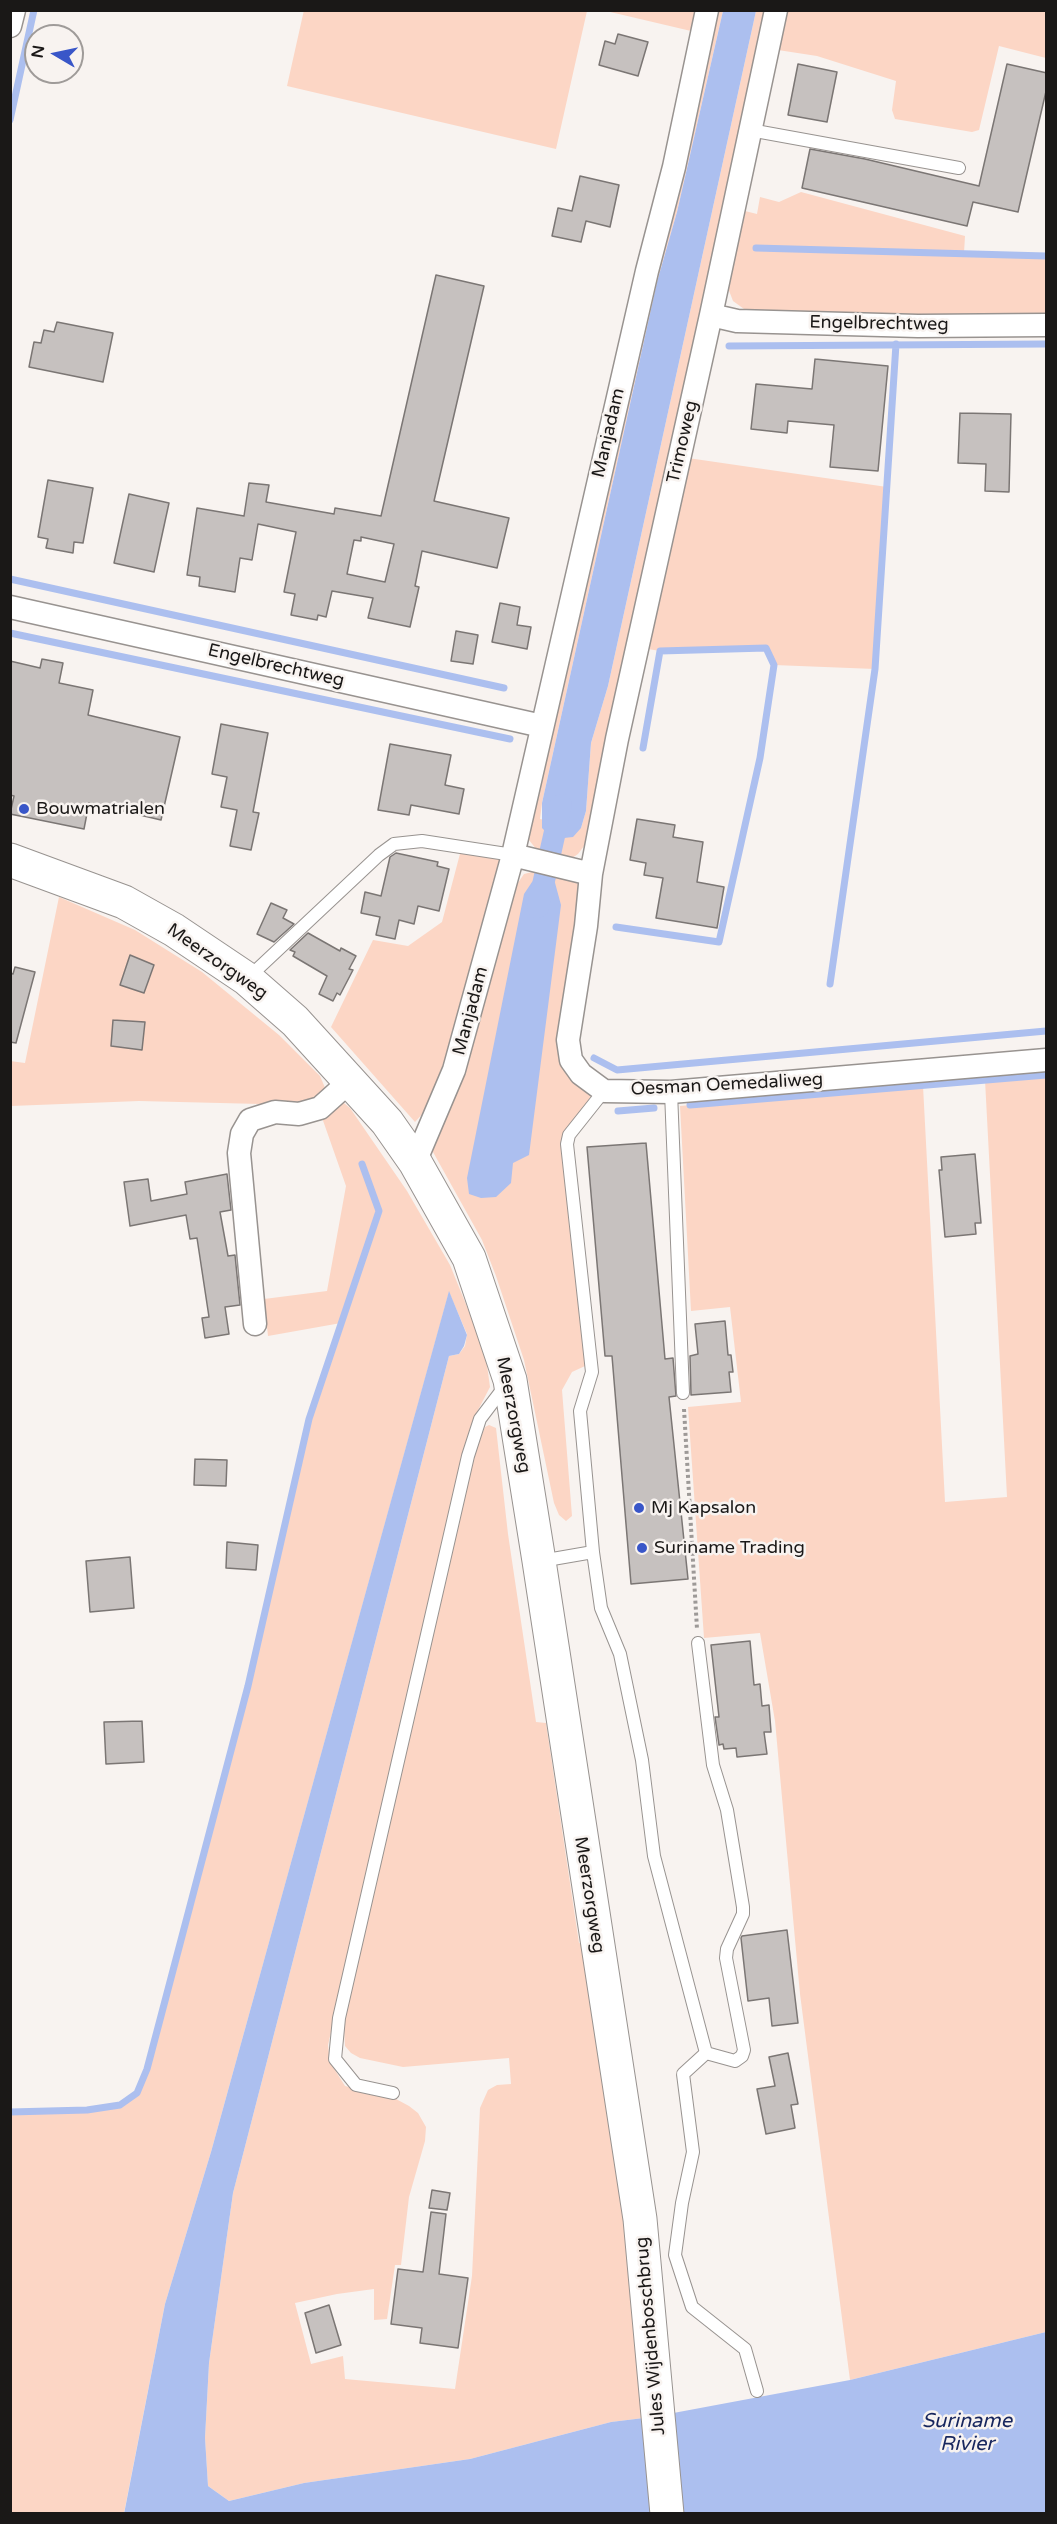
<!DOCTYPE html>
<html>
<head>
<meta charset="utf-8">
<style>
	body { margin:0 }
	#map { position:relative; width:1057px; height:2524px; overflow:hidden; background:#f8f3f0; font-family:"Varela Round",sans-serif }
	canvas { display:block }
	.frame { position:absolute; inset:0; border:12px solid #1a1817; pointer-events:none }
	.north { position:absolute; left:24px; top:24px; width:60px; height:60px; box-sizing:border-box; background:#f8f3f0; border:2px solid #9f9b99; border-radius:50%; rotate:279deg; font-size:16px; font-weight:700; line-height:24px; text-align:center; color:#1a1817 }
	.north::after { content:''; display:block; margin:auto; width:21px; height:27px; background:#3956c8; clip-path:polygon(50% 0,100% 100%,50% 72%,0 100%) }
</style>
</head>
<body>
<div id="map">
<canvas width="1057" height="2524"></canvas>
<div class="frame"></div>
<div class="north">N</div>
</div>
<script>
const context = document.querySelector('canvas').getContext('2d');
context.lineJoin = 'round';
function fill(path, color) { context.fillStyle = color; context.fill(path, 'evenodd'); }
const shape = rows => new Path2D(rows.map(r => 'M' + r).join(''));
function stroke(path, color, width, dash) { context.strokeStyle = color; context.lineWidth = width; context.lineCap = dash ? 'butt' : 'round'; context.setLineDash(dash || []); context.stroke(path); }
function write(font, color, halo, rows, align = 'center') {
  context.font = font + ' "Varela Round",sans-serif'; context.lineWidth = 5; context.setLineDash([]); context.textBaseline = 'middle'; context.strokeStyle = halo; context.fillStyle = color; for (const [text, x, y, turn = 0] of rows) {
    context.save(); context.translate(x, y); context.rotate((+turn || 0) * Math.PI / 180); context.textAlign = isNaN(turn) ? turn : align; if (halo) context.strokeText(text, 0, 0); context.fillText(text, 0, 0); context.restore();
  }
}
fill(shape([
	[304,10,587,11,556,149,287,86],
	[606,11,695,11,691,31],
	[712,11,723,11,677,212,657,282,542,803,540,819,581,828,586,811,591,743,608,686,756,11,767,11,590,838,578,854,569,860,536,849,529,840,528,827],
	[786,11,1046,11,1046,58,999,46,979,130,972,132,895,119,892,110,896,81,817,56,778,50],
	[801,192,965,236,964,253,1046,256,1046,317,765,312,744,309,733,301,728,288,745,211,757,214,760,197,779,202],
	[688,458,887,487,875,669,774,665,766,648,660,651,648,649],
	[461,850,499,855,501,871,453,1039,425,1111,415,1122,331,1027,373,940,408,946,442,922],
	[536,871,567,878,578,884,583,893,565,1017,591,1096,562,1141,586,1347,585,1366,572,1372,562,1390,572,1516,566,1521,559,1515,554,1503,524,1360,496,1276,482,1240,433,1152,432,1143,513,890,524,874],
	[59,897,135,930,202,972,279,1035,320,1076,326,1090,324,1096,301,1105,139,1101,11,1106,10,1061,25,1063],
	[1046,1075,1046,2332,850,2380,800,1994,775,1721,760,1633,704,1638,688,1407,741,1402,730,1307,691,1311,680,1106,923,1086,945,1502,1007,1497,985,1080],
	[337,1102,344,1103,350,1108,407,1191,450,1265,485,1351,490,1387,476,1414,463,1456,328,2045,330,2062,345,2086,396,2099,409,2106,418,2113,426,2127,425,2141,409,2197,401,2265,395,2265,387,2319,374,2320,374,2289,337,2294,295,2303,311,2364,343,2356,345,2379,455,2389,472,2276,480,2108,488,2090,497,2085,511,2084,509,2058,403,2067,360,2058,351,2053,345,2046,344,2029,345,2012,474,1453,485,1427,489,1425,496,1428,508,1534,536,1722,546,1723,579,1943,588,1945,652,2417,611,2422,470,2459,304,2483,229,2501,208,2486,205,2438,209,2363,233,2193,449,1356,459,1354,465,1346,467,1334,449,1292,211,2152,165,2304,124,2513,11,2513,10,2112,87,2110,120,2105,137,2093,147,2069,248,1686,309,1419,341,1323,268,1336,264,1299,327,1291,346,1186,320,1112]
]), '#fcd6c5');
fill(shape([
	[723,11,756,11,608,686,591,743,586,811,581,828,573,837,564,838,547,833,542,828,542,803,657,282,677,212],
	[539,876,554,879,561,905,529,1155,513,1163,511,1183,496,1197,481,1198,469,1194,467,1178,524,894,532,882],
	[449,1291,467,1335,464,1346,459,1354,449,1356,233,2193,209,2363,205,2438,208,2486,229,2501,304,2483,470,2459,611,2422,652,2417,850,2380,1046,2332,1046,2513,124,2514,165,2304,211,2152]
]), '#acbfef');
stroke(shape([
	[10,120,34,10],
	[756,248,1046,256],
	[729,346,1046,344],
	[10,579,504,688],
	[10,633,510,739],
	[616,927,719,942,760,758,774,665,766,648,660,651,643,748],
	[830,984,875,669,896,344],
	[594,1058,617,1070,1046,1031],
	[690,1105,1046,1075],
	[618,1111,654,1108],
	[10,2112,87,2110,120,2105,137,2093,147,2069,248,1686,309,1419,379,1211,362,1164]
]), '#acbfef', 7);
stroke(shape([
	[538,907,561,805]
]), '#acbfef', 22);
const building = shape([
	[618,34,648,42,638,76,599,65,605,41,615,44,618,34],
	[798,64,837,72,827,122,788,115,798,64],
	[1007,64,1047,73,1047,87,1018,212,973,202,967,226,802,188,810,149,865,159,979,186,1007,64],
	[580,176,619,185,610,227,586,221,581,242,552,236,558,208,572,211,580,176],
	[436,275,484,286,434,501,509,518,497,568,422,551,415,586,419,587,410,627,368,618,373,598,332,591,326,617,318,615,317,620,291,615,295,594,284,592,296,532,258,524,252,560,240,558,235,592,199,586,200,577,187,575,197,508,244,516,249,483,269,485,266,502,334,514,335,508,381,516,436,275],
	[361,537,394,544,385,582,347,574,354,540,361,541,361,537],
	[57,322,113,333,103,382,29,367,34,342,41,343,44,330,54,332,57,322],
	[815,359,888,366,878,471,830,467,834,425,788,421,787,433,751,429,756,384,812,389,815,359],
	[960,413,1011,414,1009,492,985,491,986,464,958,463,960,413],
	[48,480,93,488,83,543,74,542,73,553,46,548,48,539,38,537,48,480],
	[129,494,169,503,154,572,114,563,129,494],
	[500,603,520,607,517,625,531,627,527,649,492,642,500,603],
	[456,631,478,635,473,664,451,661,456,631],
	[42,659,63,663,59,683,93,690,88,715,180,737,161,820,89,803,84,829,10,814,14,796,10,795,10,661,40,668,42,659],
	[221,724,268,733,253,812,259,813,251,850,230,846,237,810,221,807,227,777,212,774,221,724],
	[390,744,451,755,445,785,464,789,459,814,411,805,409,815,378,810,390,744],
	[637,819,675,825,673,837,703,842,697,882,724,887,717,928,656,918,663,878,644,875,646,863,630,860,637,819],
	[396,853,438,862,437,866,449,869,439,911,418,906,414,924,399,920,395,939,376,935,380,917,361,913,365,892,381,896,390,857,396,853],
	[271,903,287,910,283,918,294,924,274,942,257,934,271,903],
	[308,933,340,951,341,948,356,956,349,969,353,970,340,995,337,993,333,1001,319,994,327,976,293,956,295,952,290,950,308,933],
	[130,955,154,965,144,993,120,985,130,955],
	[15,967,35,972,16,1043,10,1042,10,973,13,974,15,967],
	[113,1020,145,1022,142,1050,111,1046,113,1020],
	[646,1143,665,1359,673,1358,676,1396,669,1397,688,1579,631,1584,612,1356,605,1356,587,1147,646,1143],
	[975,1154,981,1223,975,1223,976,1234,945,1237,939,1170,942,1170,941,1157,975,1154],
	[227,1174,231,1210,220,1212,228,1256,235,1255,240,1305,225,1307,229,1334,205,1338,202,1318,209,1317,197,1238,190,1239,186,1215,130,1226,124,1182,148,1179,151,1201,187,1194,185,1182,227,1174],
	[725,1321,728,1355,731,1355,733,1372,729,1372,731,1392,691,1395,690,1356,698,1354,695,1324,725,1321],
	[195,1459,227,1460,226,1486,194,1485,195,1459],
	[227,1542,258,1545,256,1570,226,1568,227,1542],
	[130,1557,134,1608,90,1612,86,1561,130,1557],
	[750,1641,754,1685,760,1684,762,1706,769,1705,771,1732,764,1732,767,1754,737,1757,736,1748,724,1749,723,1744,719,1745,715,1717,719,1717,711,1645,750,1641],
	[142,1721,144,1762,106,1764,104,1722,142,1721],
	[787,1930,798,2023,772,2026,769,1998,748,2001,741,1938,742,1936,787,1930],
	[788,2053,798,2104,791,2105,795,2128,766,2134,757,2089,775,2086,769,2057,788,2053],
	[432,2190,450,2193,447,2210,429,2208,432,2190],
	[431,2212,446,2214,439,2274,468,2278,458,2348,420,2343,422,2328,391,2324,398,2269,423,2272,431,2212],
	[329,2305,341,2345,316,2353,305,2313,329,2305]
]);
fill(building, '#c6c1bf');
stroke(building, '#7b7674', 1.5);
const lane = shape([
	[750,130,959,168],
	[248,978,379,855,394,844,422,841,513,855],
	[671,1092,683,1393],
	[593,1552,580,1411,592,1372,567,1144,569,1135,604,1091],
	[541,1561,593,1552,601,1608,620,1654,642,1760,654,1856,706,2053,683,2074,693,2152,682,2203,675,2255,692,2307,745,2349,757,2391],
	[698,1643,713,1765,727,1810,743,1907,743,1914,727,1949,726,1958,744,2050,742,2056,735,2061,706,2053],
	[393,2093,356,2085,335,2059,339,2018,468,1456,480,1419,505,1386]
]);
const street = shape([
	[776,10,711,315,617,739,591,874,586,926,568,1040,571,1060,581,1074,604,1091,671,1092,1046,1060],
	[10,26,14,10],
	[711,315,737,321,918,326,1046,325],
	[10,607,542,726],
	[513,855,591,874],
	[415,1162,454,1070,513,855,647,271,674,167,707,10],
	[255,1324,239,1153,242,1134,250,1120,275,1112,299,1114,320,1108,349,1082]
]);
const primary = shape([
	[10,860,124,902,174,930,247,979,295,1021,387,1122,415,1162,469,1258,510,1380,539,1561,640,2219,667,2514]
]);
stroke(lane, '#989390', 14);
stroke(street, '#989390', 25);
stroke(primary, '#989390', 35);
stroke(shape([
	[684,1409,697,1629]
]), '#9d9997', 4, [3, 3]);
stroke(lane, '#fff', 12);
stroke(street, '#fff', 22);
stroke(primary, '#fff', 33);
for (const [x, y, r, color] of [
	[24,809,6,"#3956c8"],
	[639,1508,6,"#3956c8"],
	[642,1548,6,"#3956c8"]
]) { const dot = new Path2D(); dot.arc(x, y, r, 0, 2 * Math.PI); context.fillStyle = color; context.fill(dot); stroke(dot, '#f8f3f0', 2); }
write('18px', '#1a1817', '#f8f3f0', [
	["Engelbrechtweg",879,324,1],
	["Manjadam",609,433,-77],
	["Trimoweg",683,442,-77],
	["Engelbrechtweg",276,666,13],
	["Meerzorgweg",217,962,35],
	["Manjadam",471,1011,-75],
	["Oesman Oemedaliweg",727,1085,-3],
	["Meerzorgweg",513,1415,79],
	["Meerzorgweg",589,1895,81],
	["Jules Wijdenboschbrug",651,2336,-95]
]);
write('18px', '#1a1817', '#f8f3f0', [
	["Bouwmatrialen",36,809],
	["Mj Kapsalon",651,1508],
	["Suriname Trading",654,1548]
], 'left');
write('italic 20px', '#17265e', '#f8f3f0', [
	["Suriname",967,2422],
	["Rivier",967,2445]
]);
</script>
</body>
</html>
